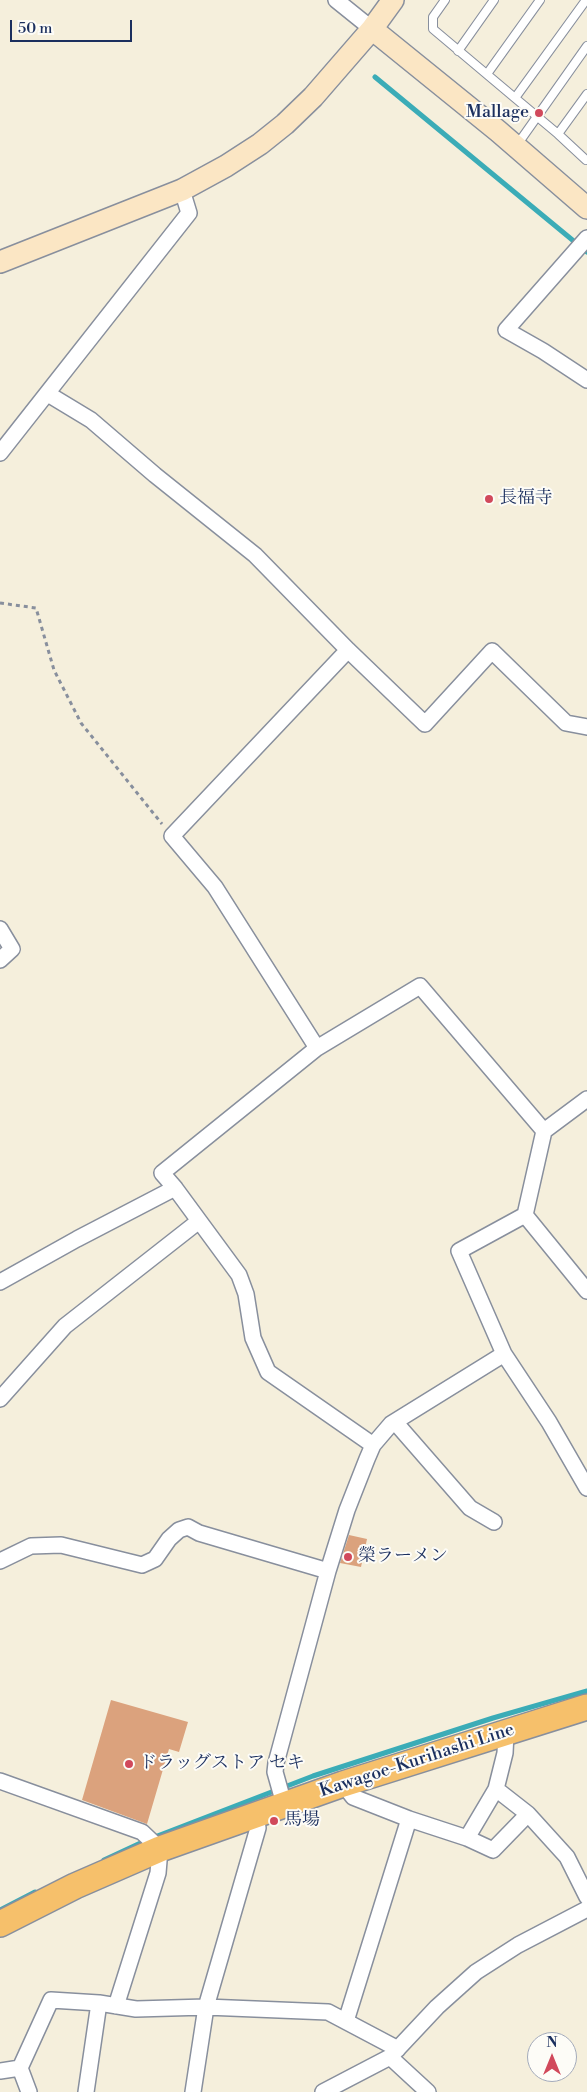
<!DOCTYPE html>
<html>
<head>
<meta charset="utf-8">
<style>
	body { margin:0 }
	#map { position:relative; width:587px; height:2092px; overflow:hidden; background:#f5efdc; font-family:"Libre Bodoni",serif }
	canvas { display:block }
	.north { position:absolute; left:527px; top:2032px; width:50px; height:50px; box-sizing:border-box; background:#fdfcf7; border:1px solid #a3aaba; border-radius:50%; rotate:0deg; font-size:14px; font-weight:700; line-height:20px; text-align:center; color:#1b2f5e }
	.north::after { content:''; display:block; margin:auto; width:18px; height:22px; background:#d1495b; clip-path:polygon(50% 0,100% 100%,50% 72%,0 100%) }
	.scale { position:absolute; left:10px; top:20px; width:122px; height:22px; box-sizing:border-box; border:2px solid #1b2f5e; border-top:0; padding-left:6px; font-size:15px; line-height:18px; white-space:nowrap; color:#1b2f5e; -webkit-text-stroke:4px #fdfcf7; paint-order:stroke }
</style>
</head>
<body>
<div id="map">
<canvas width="587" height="2092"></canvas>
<div class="north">N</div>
<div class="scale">50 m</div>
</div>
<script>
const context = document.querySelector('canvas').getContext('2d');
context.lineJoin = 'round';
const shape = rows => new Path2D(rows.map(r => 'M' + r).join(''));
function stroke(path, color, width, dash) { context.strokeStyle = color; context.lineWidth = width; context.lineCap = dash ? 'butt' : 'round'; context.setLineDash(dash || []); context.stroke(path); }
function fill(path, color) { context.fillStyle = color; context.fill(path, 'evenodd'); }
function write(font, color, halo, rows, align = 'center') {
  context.font = font + ' "Libre Bodoni","Noto Serif JP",serif'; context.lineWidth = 4; context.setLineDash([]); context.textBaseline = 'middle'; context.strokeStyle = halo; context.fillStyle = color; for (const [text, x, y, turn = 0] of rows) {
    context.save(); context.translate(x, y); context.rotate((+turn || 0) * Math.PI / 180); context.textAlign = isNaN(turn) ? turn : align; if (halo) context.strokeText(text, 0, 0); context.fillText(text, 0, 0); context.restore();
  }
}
stroke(shape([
	[375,77,587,252],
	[104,1860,147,1840,313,1776,493,1718,587,1691],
	[0,1910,35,1892]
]), '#3bacb7', 5);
fill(shape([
	[349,1535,367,1539,361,1567,340,1563],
	[111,1700,188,1722,179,1752,169,1749,147,1824,82,1800]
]), '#dba27d');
const lane = shape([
	[445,0,433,17,433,29,515,98],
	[586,0,515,98,558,134,587,94],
	[458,51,494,0],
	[487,74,540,0],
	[558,134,586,160],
	[517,145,587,46]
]);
const street = shape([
	[336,0,372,29],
	[587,238,506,330,543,351,587,380],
	[48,394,91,420,155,475,255,555,348,650,425,724,492,651,566,723,587,727],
	[0,453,189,213,182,190],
	[0,929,12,949,0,960],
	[317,1048,215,887,172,836,348,650],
	[544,1131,525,1215,459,1251,504,1354,549,1422,587,1488],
	[175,1188,239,1275,246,1294,253,1338,268,1372,373,1445],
	[525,1215,587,1291],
	[0,1282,77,1239,175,1188,162,1173,317,1048,420,986,544,1131,587,1099],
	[0,1399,65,1326,199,1221],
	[395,1422,470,1508,494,1522],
	[0,1561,31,1546,61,1545,142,1565,155,1559,169,1539,179,1530,188,1527,199,1533,328,1571],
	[0,1781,142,1832,160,1849,158,1873,116,2006],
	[343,1784,353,1797,409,1819,467,1838],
	[496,1789,528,1814,493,1850,467,1838,496,1789,505,1753,506,1733],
	[284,1804,275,1772,276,1763,328,1571,347,1510,367,1459,373,1445,391,1424,504,1354],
	[528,1814,567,1857,587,1897],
	[346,2021,409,1819],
	[390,2057,428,2092],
	[20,2068,29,2092],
	[0,2071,20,2068,51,2000,99,2003,136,2009,206,2007,328,2012,398,2049],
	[86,2092,99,2003],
	[193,2092,206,2007,258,1828,256,1814],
	[323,2092,390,2057,437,2007,476,1972,518,1945,587,1909]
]);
const secondary = shape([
	[372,29,498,131,587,208],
	[0,262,182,190,226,166,260,144,285,124,313,97,372,29,393,0]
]);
const primary = shape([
	[0,1924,75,1886,160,1849,343,1784,587,1707]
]);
stroke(lane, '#888f9d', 10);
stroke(street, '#888f9d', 18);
stroke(secondary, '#888f9d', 24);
stroke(primary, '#888f9d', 28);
stroke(shape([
	[0,603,36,608,54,670,81,723,162,824]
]), '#888f9d', 3, [4, 4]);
stroke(lane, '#fff', 8);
stroke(street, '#fff', 15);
stroke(secondary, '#fbe6c4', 21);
stroke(primary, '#f6c06b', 25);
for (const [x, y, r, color] of [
	[539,113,5,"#d1495b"],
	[489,499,5,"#d1495b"],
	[348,1557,5,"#d1495b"],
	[129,1764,5,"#d1495b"],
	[274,1821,5,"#d1495b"]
]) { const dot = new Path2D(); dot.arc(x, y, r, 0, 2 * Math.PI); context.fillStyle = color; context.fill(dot); stroke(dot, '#fdfcf7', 2); }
write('18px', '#1b2f5e', '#fdfcf7', [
	["Mallage",529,113,"right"],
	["長福寺",499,499],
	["榮ラーメン",358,1557],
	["ドラッグストア セキ",139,1764],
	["馬場",284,1821]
], 'left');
write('18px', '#1b2f5e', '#fdfcf7', [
	["Kawagoe-Kurihashi Line",417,1761,-18]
]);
</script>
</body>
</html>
